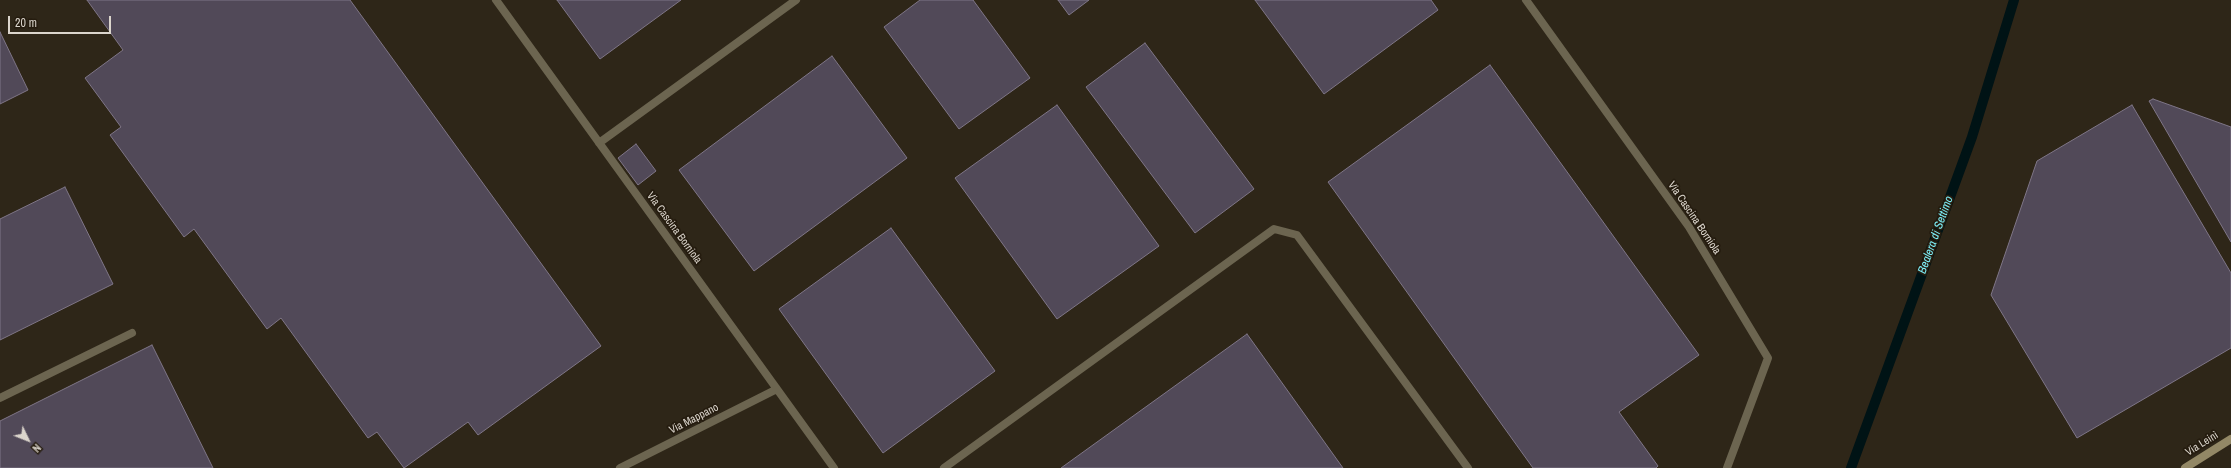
<!DOCTYPE html>
<html>
<head>
<meta charset="utf-8">
<style>
	body { margin:0 }
	#map { position:relative; width:2231px; height:468px; overflow:hidden; background:#2e2618; font-family:"Archivo Narrow",sans-serif }
	canvas { display:block }
	.north { position:absolute; left:8px; top:420px; width:40px; height:40px; -webkit-text-stroke:3px #251c0f; paint-order:stroke; rotate:133deg; font-size:11px; font-weight:700; line-height:16px; text-align:center; color:#dbd5cc }
	.north::after { content:''; display:block; margin:auto; width:14px; height:18px; background:#dbd5cc; clip-path:polygon(50% 0,100% 100%,50% 72%,0 100%) }
	.scale { position:absolute; left:8px; top:16px; width:103px; height:18px; box-sizing:border-box; border:2px solid #dbd5cc; border-top:0; padding-left:5px; font-size:12px; line-height:14px; white-space:nowrap; color:#dbd5cc; -webkit-text-stroke:3px #251c0f; paint-order:stroke }
</style>
</head>
<body>
<div id="map">
<canvas width="2231" height="468"></canvas>
<div class="north">N</div>
<div class="scale">20 m</div>
</div>
<script>
const context = document.querySelector('canvas').getContext('2d');
context.lineJoin = 'round';
const shape = rows => new Path2D(rows.map(r => 'M' + r).join(''));
function stroke(path, color, width, dash) { context.strokeStyle = color; context.lineWidth = width; context.lineCap = dash ? 'butt' : 'round'; context.setLineDash(dash || []); context.stroke(path); }
function fill(path, color) { context.fillStyle = color; context.fill(path, 'evenodd'); }
function write(font, color, halo, rows, align = 'center') {
  context.font = font + ' "Archivo Narrow",sans-serif'; context.lineWidth = 3.5; context.setLineDash([]); context.textBaseline = 'middle'; context.strokeStyle = halo; context.fillStyle = color; for (const [text, x, y, turn = 0] of rows) {
    context.save(); context.translate(x, y); context.rotate((+turn || 0) * Math.PI / 180); context.textAlign = isNaN(turn) ? turn : align; if (halo) context.strokeText(text, 0, 0); context.fillText(text, 0, 0); context.restore();
  }
}
stroke(shape([
	[1851,468,1972,137,2014,0]
]), '#001315', 10);
const building = shape([
	[87,0,350,0,601,346,478,435,468,422,404,468,377,432,368,438,281,318,267,329,194,229,184,237,110,135,121,127,85,78,123,50,87,0],
	[557,0,681,0,600,59,557,0],
	[920,0,973,0,1030,78,959,129,884,27,920,0],
	[1058,0,1089,0,1069,15,1058,0],
	[1255,0,1431,0,1438,10,1324,94,1255,0],
	[0,32,28,90,0,104,0,32],
	[1145,43,1254,189,1195,233,1086,87,1145,43],
	[832,56,907,158,754,271,679,170,832,56],
	[1490,65,1699,355,1619,412,1658,466,1656,468,1533,468,1328,182,1490,65],
	[2153,99,2231,127,2231,242,2149,101,2153,99],
	[1057,105,1159,246,1057,319,955,178,1057,105],
	[2132,105,2231,273,2231,348,2077,438,1991,295,2037,161,2132,105],
	[636,144,656,171,638,185,618,158,636,144],
	[65,187,113,284,0,340,0,219,65,187],
	[891,228,995,371,883,453,779,309,891,228],
	[1247,334,1343,468,1061,468,1247,334],
	[152,345,213,468,0,468,0,421,152,345]
]);
fill(building, '#514958');
stroke(building, '#7f7687', 1);
stroke(shape([
	[0,398,132,333]
]), '#6c6550', 8);
stroke(shape([
	[496,0,834,468],
	[1526,0,1689,227,1768,358,1727,468],
	[599,143,796,0],
	[620,468,777,389],
	[944,468,1274,229,1297,235,1468,468]
]), '#6c6550', 8);
stroke(shape([
	[2185,468,2231,439]
]), '#938866', 8);
write('11px', '#dbd5cc', '#251c0f', [
	["Via Cascina Borniola",1694,218,56],
	["Via Cascina Borniola",674,228,54],
	["Via Mappano",694,419,-27],
	["Via Leinì",2202,444,-32]
]);
write('italic 12px', '#7ceef7', '#251c0f', [
	["Bealera di Settimo",1936,235,-70]
]);
</script>
</body>
</html>
